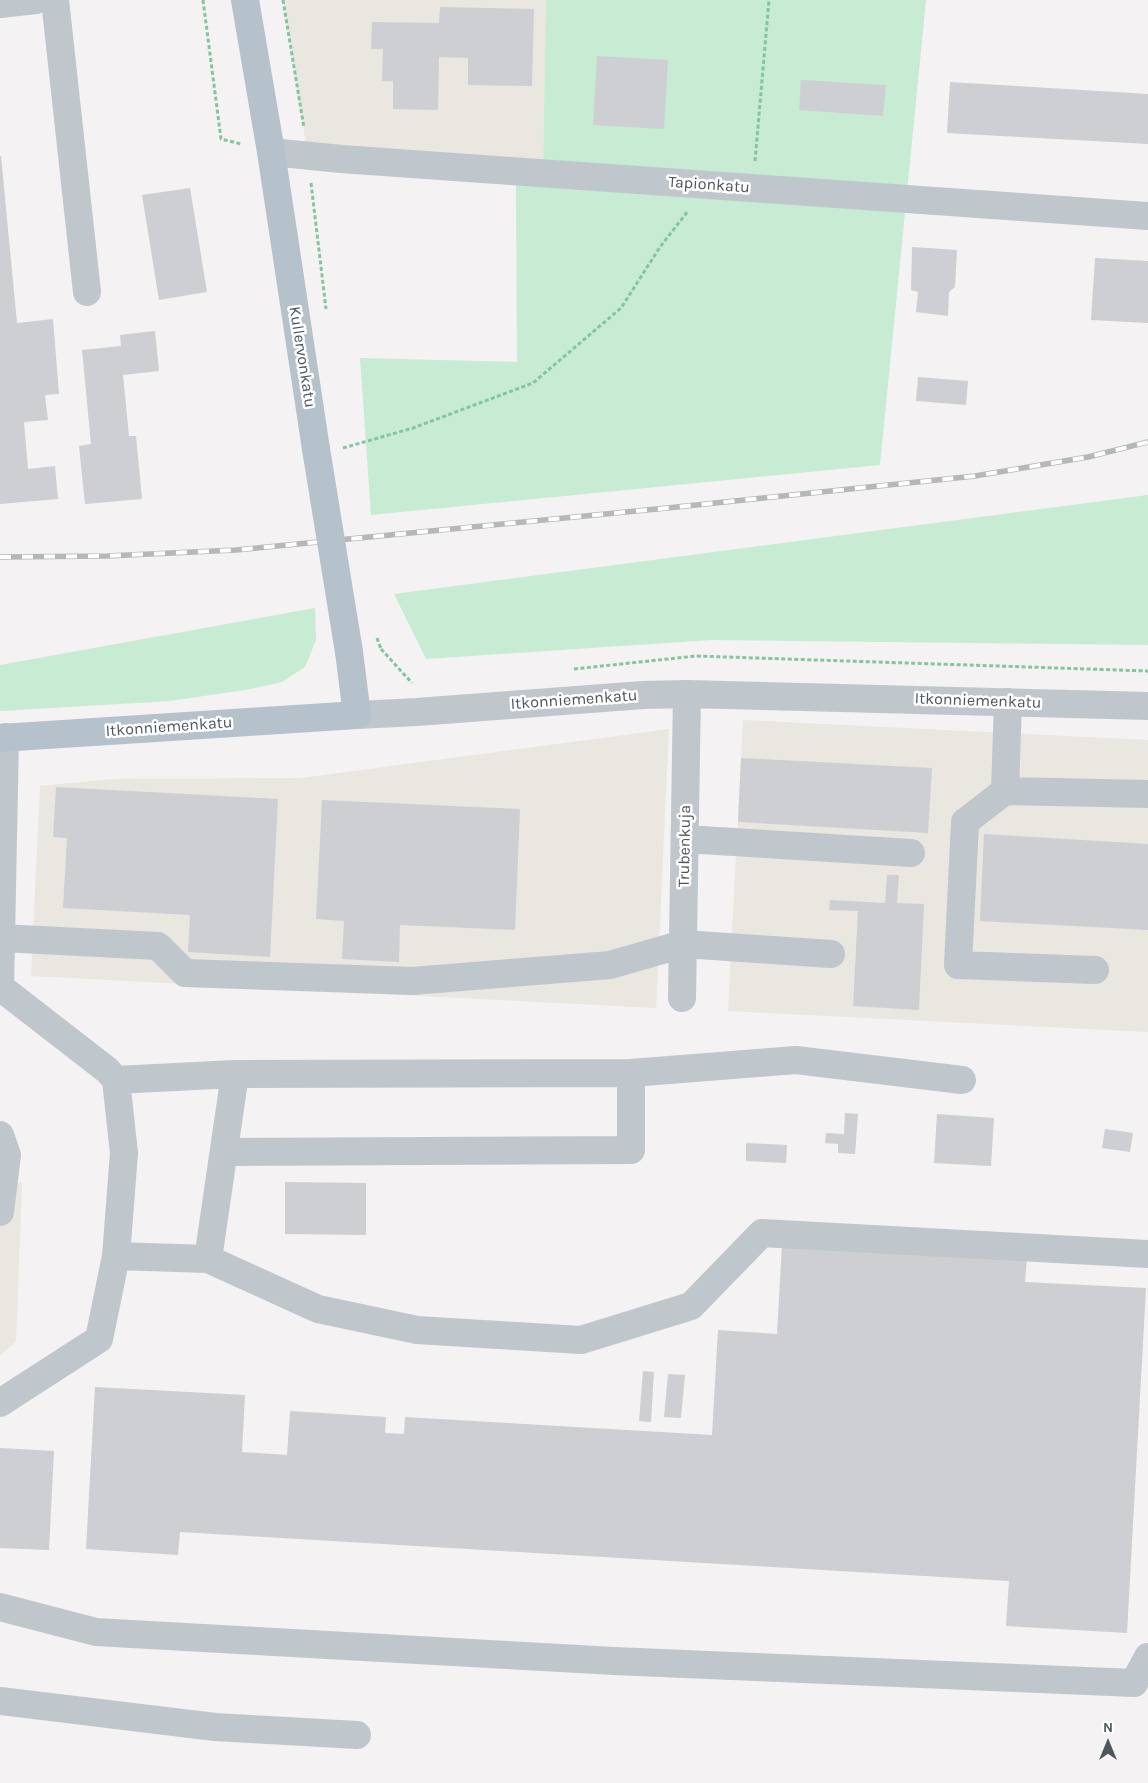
<!DOCTYPE html>
<html>
<head>
<meta charset="utf-8">
<style>
	body { margin:0 }
	#map { position:relative; width:1148px; height:1783px; overflow:hidden; background:#f4f2f2; font-family:Karla,sans-serif }
	canvas { display:block }
	.north { position:absolute; left:1083px; top:1718px; width:50px; height:50px; -webkit-text-stroke:4px #fff; paint-order:stroke; rotate:0deg; font-size:14px; font-weight:700; line-height:20px; text-align:center; color:#4c565d }
	.north::after { content:''; display:block; margin:auto; width:18px; height:22px; background:#4c565d; clip-path:polygon(50% 0,100% 100%,50% 72%,0 100%) }
</style>
</head>
<body>
<div id="map">
<canvas width="1148" height="1783"></canvas>
<div class="north">N</div>
</div>
<script>
const context = document.querySelector('canvas').getContext('2d');
context.lineJoin = 'round';
function fill(path, color) { context.fillStyle = color; context.fill(path, 'evenodd'); }
const shape = rows => new Path2D(rows.map(r => 'M' + r).join(''));
function stroke(path, color, width, dash) { context.strokeStyle = color; context.lineWidth = width; context.lineCap = dash ? 'butt' : 'round'; context.setLineDash(dash || []); context.stroke(path); }
function write(font, color, halo, rows, align = 'center') {
  context.font = font + ' Karla,sans-serif'; context.lineWidth = 5; context.setLineDash([]); context.textBaseline = 'middle'; context.strokeStyle = halo; context.fillStyle = color; for (const [text, x, y, turn = 0] of rows) {
    context.save(); context.translate(x, y); context.rotate((+turn || 0) * Math.PI / 180); context.textAlign = isNaN(turn) ? turn : align; if (halo) context.strokeText(text, 0, 0); context.fillText(text, 0, 0); context.restore();
  }
}
fill(shape([
	[283,0,546,0,543,167,308,157],
	[743,720,1148,740,1148,1032,728,1011],
	[669,729,656,1008,31,976,40,786,114,779,301,778],
	[22,1182,16,1342,0,1355,0,1186]
]), '#eae7e0');
fill(shape([
	[546,0,926,0,880,465,371,515,360,358,517,362,516,186,543,167],
	[1148,495,1148,645,711,640,426,659,394,594],
	[315,608,316,640,305,667,282,682,251,689,170,701,0,711,0,665]
]), '#c7ebd3');
fill(shape([
	[440,7,534,9,532,86,468,85,468,58,439,57,438,110,393,109,393,81,382,81,383,49,371,49,372,22,439,23],
	[597,56,668,60,664,129,593,125],
	[801,80,886,85,883,116,799,110],
	[950,82,1148,94,1148,144,947,133],
	[0,156,1,156,17,323,53,319,59,394,45,395,48,420,24,422,28,469,55,466,58,499,0,504],
	[190,188,207,292,159,300,142,195],
	[912,247,957,250,955,287,949,292,948,316,916,312,918,292,911,290],
	[1095,258,1148,261,1148,323,1091,320],
	[155,331,159,371,123,375,129,436,136,436,142,499,85,504,79,446,91,444,82,350,121,346,120,335],
	[918,377,968,381,966,405,916,401],
	[741,758,932,768,928,833,738,822],
	[56,787,278,799,270,957,188,952,190,915,63,908,67,838,53,837],
	[322,800,520,809,515,930,400,925,399,962,342,959,344,921,316,919],
	[984,834,1148,844,1148,930,980,921],
	[887,875,899,875,897,903,924,904,919,1010,853,1006,858,911,829,910,830,900,885,903],
	[845,1113,858,1114,855,1154,838,1153,838,1144,825,1143,826,1133,844,1134],
	[937,1114,994,1118,991,1166,934,1163],
	[1105,1129,1133,1133,1130,1152,1102,1148],
	[746,1143,787,1145,786,1163,746,1161],
	[285,1182,366,1183,366,1235,285,1234],
	[782,1244,1027,1258,1025,1282,1146,1288,1127,1633,1006,1626,1009,1581,180,1532,178,1555,86,1549,95,1387,245,1395,242,1452,287,1455,290,1411,386,1417,385,1433,404,1434,405,1417,712,1435,718,1330,777,1334],
	[643,1371,654,1372,651,1422,639,1421],
	[668,1374,685,1375,681,1418,664,1417],
	[0,1448,54,1451,49,1550,0,1548]
]), '#cdcfd3');
stroke(shape([
	[203,0,221,139,241,144],
	[283,0,304,128],
	[755,161,769,0],
	[311,183,326,309],
	[343,448,413,428,533,383,621,308,660,247,688,211],
	[381,649,412,683],
	[574,669,696,656,1148,671]
]), '#83c5a1', 3, [4, 2.5]);
stroke(shape([
	[55,0,87,292],
	[0,4,36,0],
	[271,152,341,159,1148,216],
	[1008,702,1005,791,1148,794],
	[357,715,417,712,643,695,687,694,1148,706],
	[1005,791,965,822,958,965,1095,970],
	[685,839,911,853],
	[1,938,158,946,185,973,412,981,610,965,683,944,831,954],
	[0,987,107,1070,116,1080,235,1074,208,1259,116,1256,124,1153,116,1080],
	[0,989,5,737],
	[682,998,687,694],
	[631,1073,796,1060,962,1080],
	[0,1135,7,1155,0,1212],
	[224,1152,631,1150,631,1073,235,1074],
	[208,1259,318,1309,417,1330,581,1340,691,1306,762,1233,1148,1254],
	[0,1403,99,1339,116,1256],
	[0,1607,96,1632,614,1661,1134,1683,1148,1657],
	[0,1701,215,1727,357,1735]
]), '#bfc6cc', 28);
stroke(shape([
	[245,0,271,152,316,449],
	[0,738,357,715,349,652]
]), '#b5c2cc', 28);
const rail = shape([
	[0,557,107,556,236,550,667,508,975,476,1088,457,1148,442]
]);
stroke(rail, '#b5b7bb', 5.5);
stroke(rail, '#fff', 4, [11]);
stroke(shape([
	[377,638,381,649]
]), '#83c5a1', 3, [4, 2.5]);
stroke(shape([
	[316,449,349,652]
]), '#b5c2cc', 28);
write('16px', '#4c565d', '#fff', [
	["Tapionkatu",709,185,4],
	["Kullervonkatu",302,357,81],
	["Itkonniemenkatu",574,700,-4],
	["Itkonniemenkatu",978,701,2],
	["Itkonniemenkatu",169,727,-4],
	["Trubenkuja",685,846,-89]
]);
</script>
</body>
</html>
